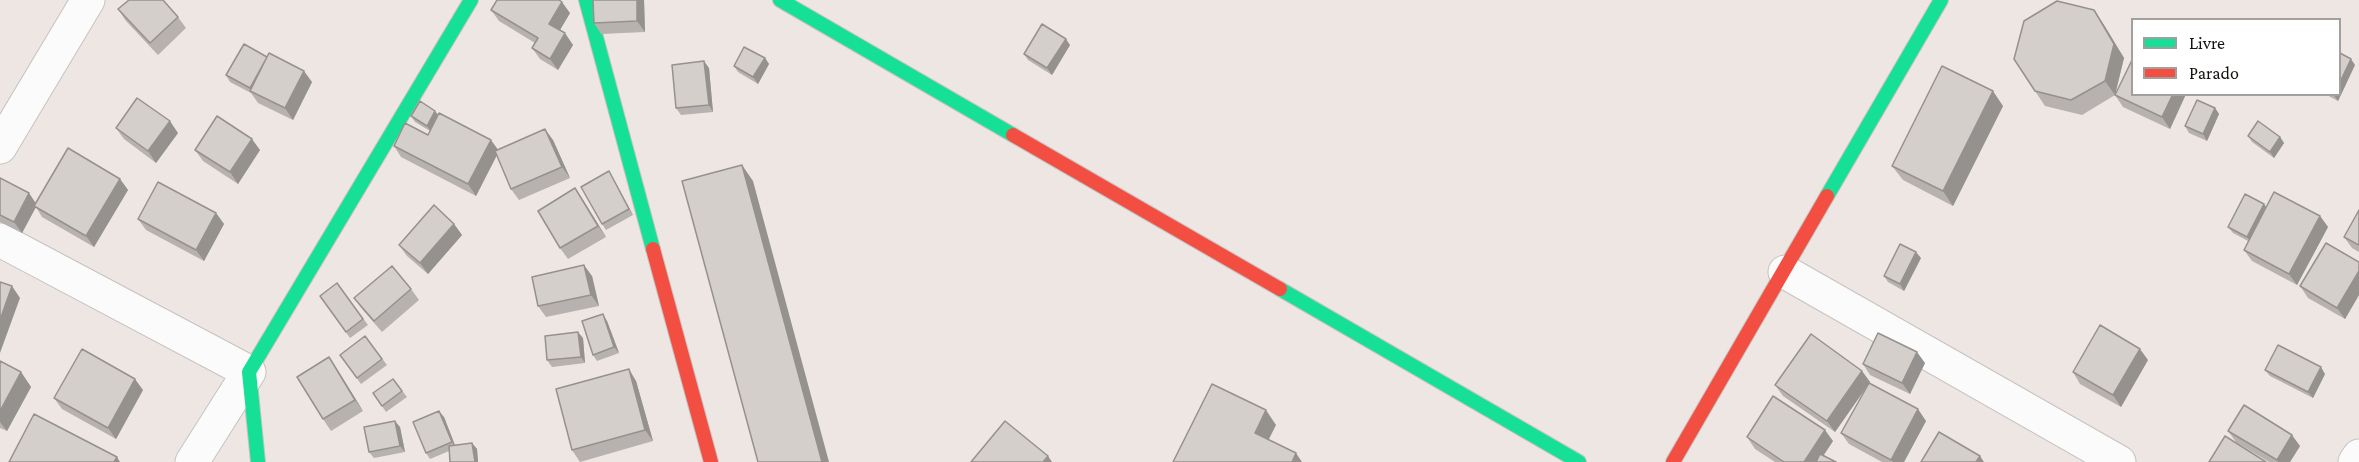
<!DOCTYPE html>
<html>
<head>
<meta charset="utf-8">
<style>
	body { margin:0 }
	#map { position:relative; width:2359px; height:462px; overflow:hidden; background:#eee6e3; font-family:"Crimson Pro",serif }
	canvas { display:block }
	.legend { position:absolute; left:2131px; top:18px; width:210px; height:78px; box-sizing:border-box; background:#fff; border:2px solid #a1a09f; margin:0; padding:8px 10px; list-style:none; font-size:18px; color:#15110f }
	.legend li { display:flex; align-items:center; gap:12px; height:30px }
	.legend b { width:30px; border:2px solid #a1a09f }
</style>
</head>
<body>
<div id="map">
<canvas width="2359" height="462"></canvas>
<ul class="legend">
<li><b style="height:8px;background:#16e098"></b>Livre</li>
<li><b style="height:8px;background:#f24e42"></b>Parado</li>
</ul>
</div>
<script>
const context = document.querySelector('canvas').getContext('2d');
context.lineJoin = 'round';
const shape = rows => new Path2D(rows.map(r => 'M' + r).join(''));
function stroke(path, color, width, dash) { context.strokeStyle = color; context.lineWidth = width; context.lineCap = dash ? 'butt' : 'round'; context.setLineDash(dash || []); context.stroke(path); }
function fill(path, color) { context.fillStyle = color; context.fill(path, 'evenodd'); }
const street = shape([
	[0,147,88,0],
	[0,240,249,372,192,462],
	[1785,272,2119,462],
	[2355,462,2359,456]
]);
const fast = shape([
	[586,0,653,249],
	[780,0,1013,135],
	[1827,196,1941,0],
	[1280,289,1579,462],
	[258,462,249,372,471,0]
]);
const jam = shape([
	[1013,135,1280,289],
	[653,249,711,462],
	[1673,462,1827,196]
]);
stroke(street, '#c7c2c0', 35);
stroke(fast, '#c7c2c0', 16);
stroke(jam, '#c7c2c0', 16);
stroke(street, '#fcfbfb', 33);
stroke(fast, '#16e098', 14);
stroke(jam, '#f24e42', 14);
fill(shape([
	[593,0,644,0,645,32,601,34,594,23],
	[118,9,178,17,186,28,158,55,126,21],
	[491,10,570,13,560,30,573,45,558,70,540,59,532,48,535,43,499,21],
	[2094,10,2104,25,2124,58,2115,95,2186,94,2170,129,2123,107,2115,95,2082,115,2045,106,2035,91],
	[1070,45,1052,75,1028,60,1024,54],
	[765,58,769,64,758,84,738,72,734,66],
	[2355,65,2338,101,2325,94,2340,94],
	[709,68,713,112,681,115,676,108],
	[226,75,312,82,293,120,258,103,251,93,230,82],
	[2003,106,1953,206,1903,180,1892,166],
	[2215,108,2219,114,2207,141,2189,133,2185,126],
	[438,115,498,150,553,140,570,178,519,200,511,189,497,155,476,196,401,157,394,146,428,135,430,131,415,122,411,116],
	[116,128,178,133,156,163,124,139],
	[2248,136,2280,137,2284,143,2274,158,2252,142],
	[195,150,260,150,238,184,203,161],
	[0,178,36,203,120,179,128,190,94,247,42,217,36,207,22,233,0,222],
	[613,178,633,215,606,230,602,224],
	[583,200,606,237,568,259,560,248],
	[2264,204,2266,207,2320,216,2328,227,2297,285,2252,261,2244,250,2248,241,2233,233,2228,227],
	[2359,210,2359,252,2352,248,2344,237],
	[216,213,224,224,204,261,146,230,138,219],
	[454,224,462,235,428,274,407,256,399,245],
	[1921,258,1904,291,1888,282,1884,276],
	[2359,262,2359,295,2345,319,2308,298,2300,286],
	[592,276,599,306,546,317,538,306],
	[337,283,368,325,350,338,320,296],
	[411,289,419,300,382,332,362,309,354,298],
	[607,321,619,353,597,361,593,355],
	[365,336,387,365,361,384,340,355],
	[583,338,585,363,552,367,547,360],
	[2148,360,2121,407,2080,384,2073,372],
	[0,361,21,372,31,387,7,431,0,428],
	[1925,363,1910,394,1870,375,1863,364],
	[337,369,363,411,331,431,323,419],
	[2265,370,2325,374,2313,398,2270,376],
	[1862,371,1870,382,1869,383,1926,421,1904,462,1882,462,1849,444,1841,433,1866,388,1835,432,1783,396,1775,385],
	[393,379,407,397,386,412,373,393],
	[636,381,653,441,580,462,572,450],
	[143,390,116,439,62,409,54,398],
	[444,417,455,445,472,443,477,449,478,462,450,462,449,451,430,459,426,453],
	[400,427,405,452,374,458,369,452],
	[2228,431,2300,446,2290,462,2269,462,2236,442],
	[1747,437,1833,441,1824,455,1836,462,1775,462,1755,449]
]), '#b7b2af');
fill(shape([
	[637,0,644,0,645,32,637,21],
	[562,2,570,13,557,35,549,24],
	[2094,10,2104,25,2124,58,2115,95,2105,81],
	[565,33,573,45,558,70,550,59],
	[1066,39,1070,45,1052,75,1047,68],
	[765,58,769,64,758,84,753,77],
	[2351,59,2355,65,2338,101,2333,94,2340,94,2340,82],
	[704,61,709,68,713,112,709,105],
	[304,71,312,82,293,120,285,108],
	[1993,91,2003,106,1953,206,1943,191],
	[2173,94,2186,94,2170,129,2162,117],
	[2215,108,2219,114,2207,141,2203,134],
	[435,111,440,117,431,132,427,126],
	[170,121,178,133,156,163,148,151],
	[545,129,553,140,570,178,562,167],
	[2280,137,2284,143,2274,158,2270,152],
	[252,139,260,150,238,184,230,172],
	[491,140,499,151,476,196,468,184],
	[742,165,753,181,829,462,822,462],
	[609,171,613,178,633,215,629,209],
	[120,179,128,190,94,247,86,236],
	[575,188,583,200,606,237,598,226],
	[29,193,37,205,22,233,14,222],
	[2264,204,2268,210,2252,243,2247,237],
	[216,213,224,224,204,261,196,250],
	[2320,216,2328,227,2297,285,2289,274],
	[454,224,462,235,428,274,420,263],
	[1916,252,1921,258,1904,291,1900,284],
	[584,265,592,276,599,306,591,295],
	[2359,271,2359,295,2345,319,2337,308],
	[12,286,20,298,0,353,0,320],
	[603,314,607,321,619,353,614,347],
	[578,332,583,338,585,363,581,357],
	[2140,349,2148,360,2121,407,2113,395],
	[1917,352,1925,363,1910,394,1902,383],
	[329,357,337,369,363,411,355,400],
	[2321,367,2325,374,2313,398,2308,392],
	[629,369,636,381,653,441,645,430],
	[1862,371,1870,382,1835,432,1827,421],
	[21,372,31,387,7,431,0,422,0,411],
	[135,379,143,390,116,439,108,428],
	[1918,409,1926,421,1904,462,1893,462,1891,460],
	[1266,410,1276,425,1265,447,1255,433],
	[439,411,444,417,456,448,452,442],
	[395,421,400,427,405,452,400,446],
	[1825,430,1833,441,1819,462,1804,462],
	[2292,435,2300,446,2290,462,2278,462,2277,460],
	[472,443,477,449,478,462,475,462],
	[1296,453,1302,462,1292,462],
	[1048,456,1052,462,1043,462],
	[1980,456,1984,462,1976,462],
	[117,457,120,462,114,462]
]), '#95918f');
const building = shape([
	[129,0,163,0,178,17,150,43,118,9,129,0],
	[497,0,559,0,562,2,549,24,565,33,550,59,532,48,538,38,491,10,497,0],
	[593,0,637,0,637,21,594,23,593,0],
	[2057,1,2094,10,2114,44,2105,81,2071,100,2035,91,2014,59,2024,21,2057,1],
	[1042,24,1066,39,1047,68,1024,54,1042,24],
	[244,44,267,57,250,88,226,75,244,44],
	[744,47,765,58,753,77,734,66,744,47],
	[269,53,304,71,285,108,250,91,269,53],
	[2340,53,2351,59,2340,82,2340,53],
	[2133,58,2133,94,2173,94,2162,117,2115,95,2133,58],
	[704,61,709,105,676,108,672,65,704,61],
	[1942,66,1993,91,1943,191,1892,166,1942,66],
	[137,98,170,121,148,151,116,128,137,98],
	[2197,100,2215,108,2203,134,2185,126,2197,100],
	[420,101,435,111,427,126,411,116,420,101],
	[439,113,491,140,468,184,394,146,405,123,428,135,439,113],
	[217,116,252,139,230,172,195,150,217,116],
	[2258,121,2280,137,2270,152,2248,136,2258,121],
	[545,129,562,167,511,189,495,151,545,129],
	[68,148,120,179,86,236,34,206,68,148],
	[742,165,822,462,758,462,682,181,742,165],
	[609,171,629,209,602,224,581,187,609,171],
	[0,178,29,193,14,222,0,215,0,178],
	[158,182,216,213,196,250,138,219,158,182],
	[575,188,598,226,560,248,538,211,575,188],
	[2274,192,2320,216,2289,274,2244,250,2274,192],
	[2245,194,2264,204,2247,237,2228,227,2245,194],
	[434,205,454,224,420,263,399,245,434,205],
	[2359,210,2359,245,2344,237,2359,210],
	[2326,243,2359,262,2359,271,2337,308,2300,286,2326,243],
	[1900,244,1916,252,1900,284,1884,276,1900,244],
	[584,265,591,295,538,306,532,277,584,265],
	[392,266,411,289,374,321,354,298,392,266],
	[0,282,12,286,0,320,0,282],
	[337,283,363,319,346,332,320,296,337,283],
	[603,314,614,347,593,355,582,321,603,314],
	[2100,325,2140,349,2113,395,2073,372,2100,325],
	[578,332,581,357,547,360,545,336,578,332],
	[1878,333,1917,352,1902,383,1863,364,1878,333],
	[1811,334,1862,371,1827,421,1775,385,1811,334],
	[365,336,382,359,357,378,340,355,365,336],
	[2278,345,2321,367,2308,392,2265,370,2278,345],
	[82,349,135,379,108,428,54,398,82,349],
	[329,357,355,400,323,419,297,377,329,357],
	[0,361,21,372,0,411,0,361],
	[629,369,645,430,572,450,556,389,629,369],
	[393,379,402,391,382,406,373,393,393,379],
	[1869,383,1918,409,1891,460,1841,433,1869,383],
	[1212,384,1266,410,1255,433,1296,453,1292,462,1173,462,1212,384],
	[1773,396,1825,430,1804,462,1784,462,1747,437,1773,396],
	[2244,405,2292,435,2277,460,2228,431,2244,405],
	[439,411,452,442,426,453,413,422,439,411],
	[34,414,117,457,114,462,9,462,34,414],
	[395,421,400,446,369,452,364,427,395,421],
	[1005,421,1048,456,1043,462,971,462,1005,421],
	[1939,432,1980,456,1976,462,1921,462,1939,432],
	[2225,436,2266,462,2209,462,2225,436],
	[472,443,475,462,450,462,449,446,472,443],
	[1820,454,1836,462,1816,462,1820,454]
]);
fill(building, '#d5cfcc');
stroke(building, '#95918f', 1.5);
</script>
</body>
</html>
